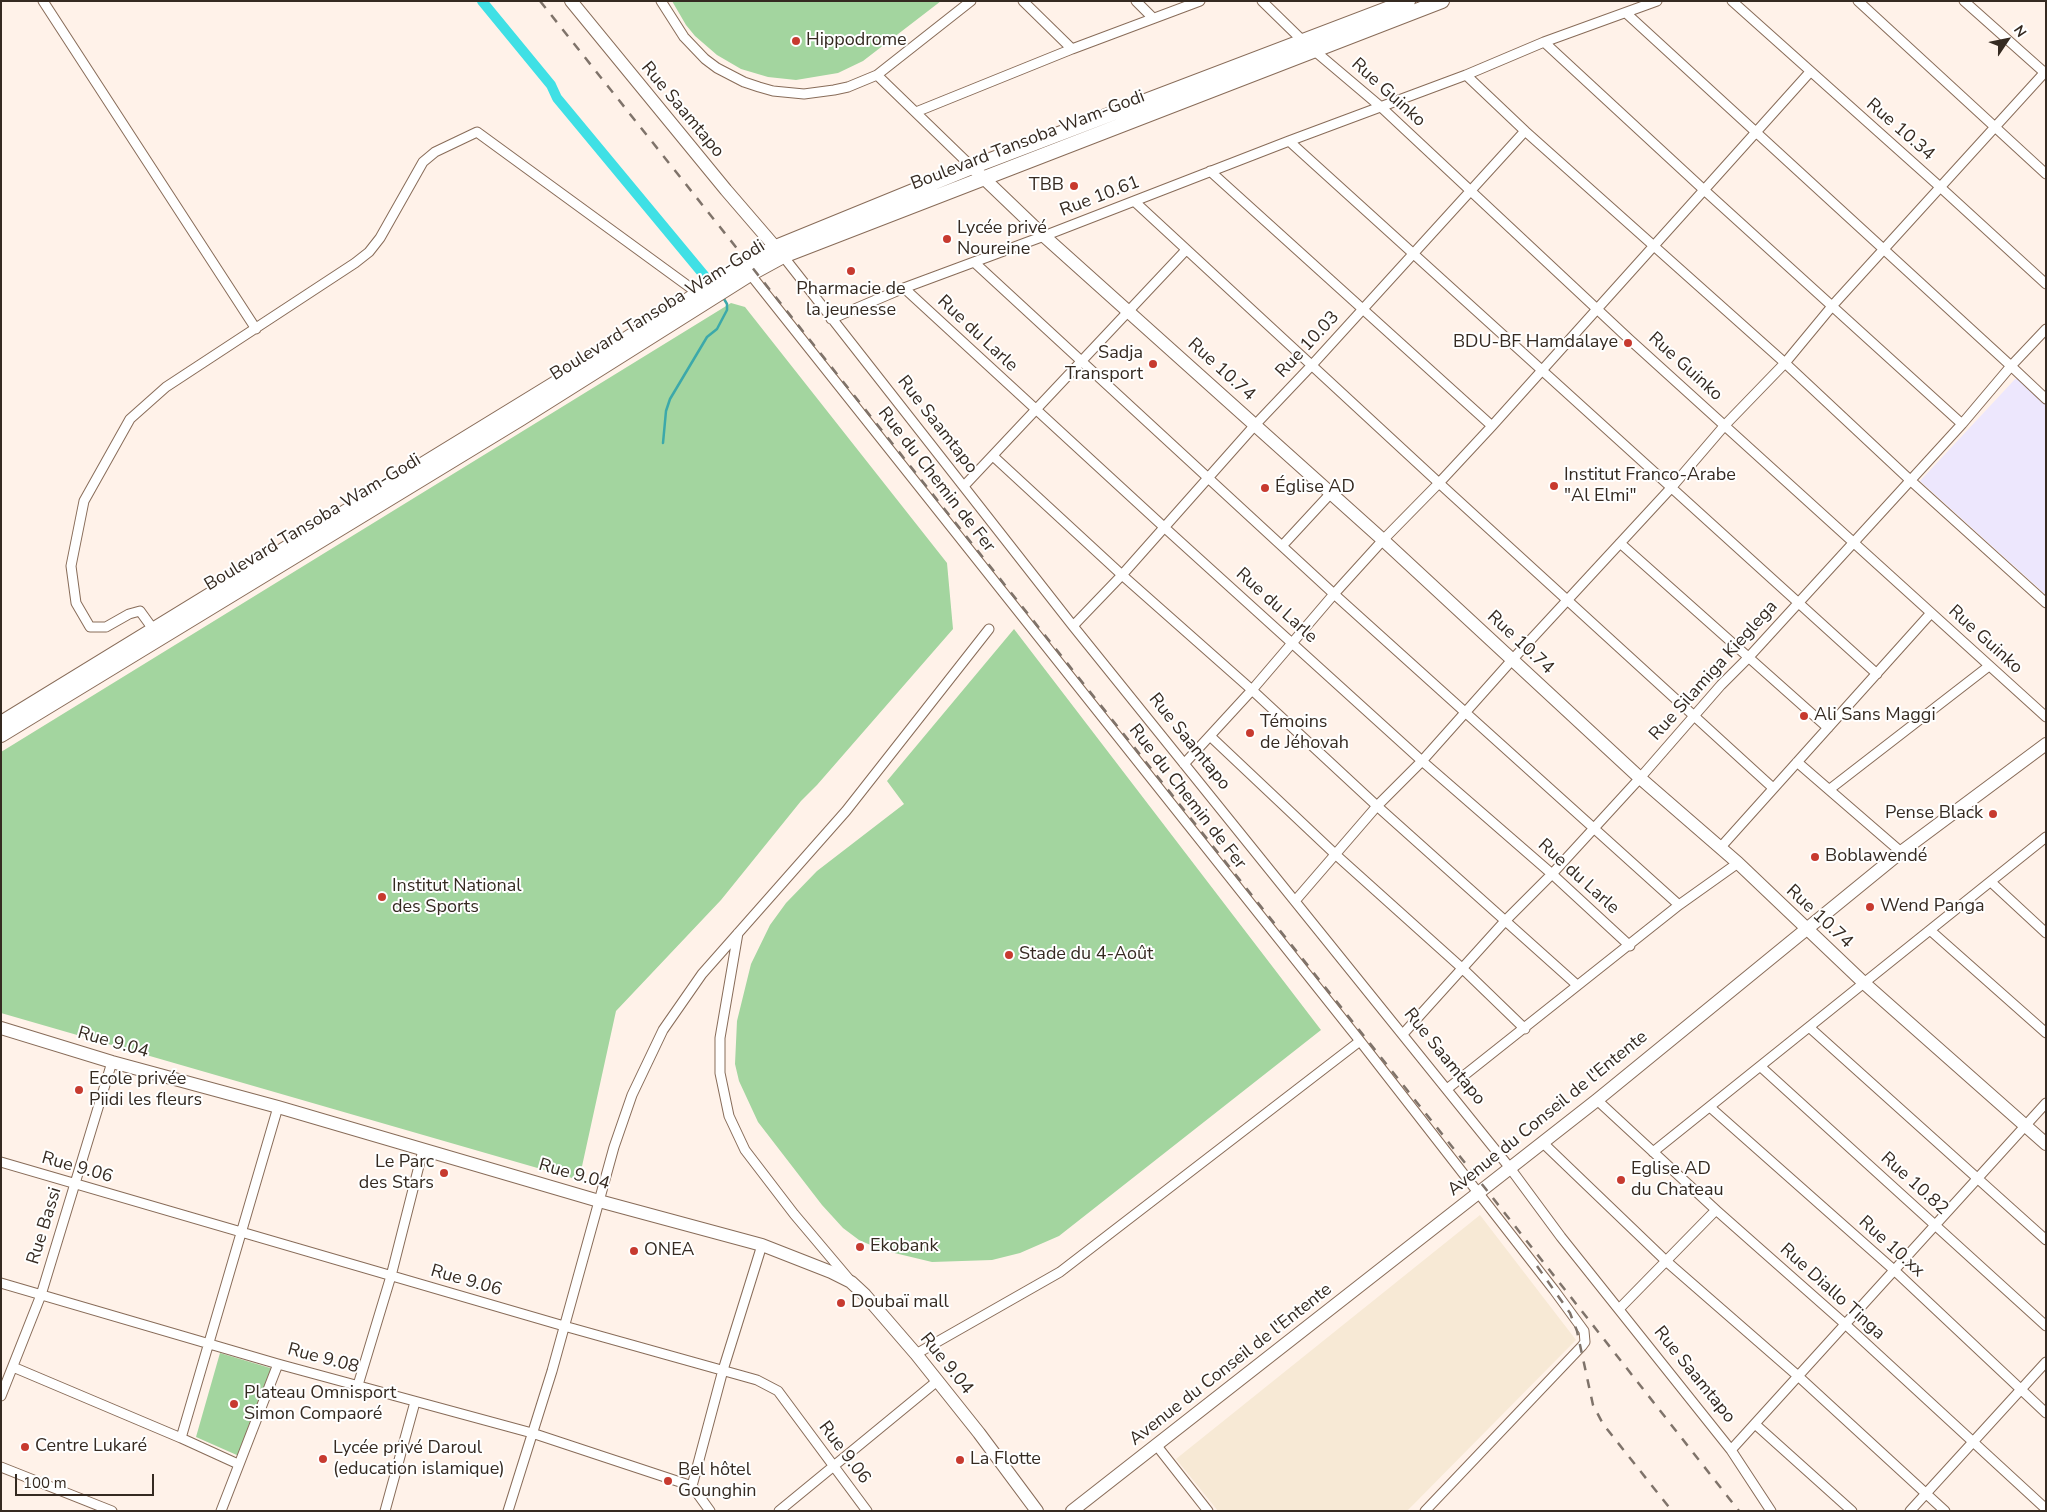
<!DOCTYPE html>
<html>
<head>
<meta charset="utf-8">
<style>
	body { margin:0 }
	#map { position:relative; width:2047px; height:1512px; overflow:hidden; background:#fff2e9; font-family:"Nunito Sans",sans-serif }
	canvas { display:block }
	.frame { position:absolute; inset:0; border:2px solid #352a21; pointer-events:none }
	.north { position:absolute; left:1982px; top:15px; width:50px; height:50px; -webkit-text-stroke:4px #fff; paint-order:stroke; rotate:56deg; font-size:14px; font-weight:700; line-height:20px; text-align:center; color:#352a21 }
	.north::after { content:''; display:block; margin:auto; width:18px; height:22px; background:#352a21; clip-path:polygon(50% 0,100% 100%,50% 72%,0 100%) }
	.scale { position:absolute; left:15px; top:1474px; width:139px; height:22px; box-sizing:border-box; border:2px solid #352a21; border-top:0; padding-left:6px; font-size:15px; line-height:18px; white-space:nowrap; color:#352a21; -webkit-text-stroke:4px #fff; paint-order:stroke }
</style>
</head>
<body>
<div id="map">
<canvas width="2047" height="1512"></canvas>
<div class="frame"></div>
<div class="north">N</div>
<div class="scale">100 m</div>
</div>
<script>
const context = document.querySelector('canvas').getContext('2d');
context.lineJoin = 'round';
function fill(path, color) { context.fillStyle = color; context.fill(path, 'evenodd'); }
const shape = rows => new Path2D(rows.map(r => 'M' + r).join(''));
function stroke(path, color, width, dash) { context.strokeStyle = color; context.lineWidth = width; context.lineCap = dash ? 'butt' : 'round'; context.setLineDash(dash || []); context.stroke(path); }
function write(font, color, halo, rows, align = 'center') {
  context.font = font + ' "Nunito Sans",sans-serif'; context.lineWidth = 4; context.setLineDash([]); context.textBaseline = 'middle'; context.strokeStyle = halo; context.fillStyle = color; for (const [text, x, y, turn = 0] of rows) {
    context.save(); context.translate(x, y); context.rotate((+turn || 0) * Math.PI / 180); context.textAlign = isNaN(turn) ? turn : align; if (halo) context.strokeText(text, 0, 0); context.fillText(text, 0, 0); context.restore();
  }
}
fill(shape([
	[2017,377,2046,404,2046,595,1920,481]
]), '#ede7fd');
fill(shape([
	[1480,1215,1576,1340,1407,1511,1218,1511,1176,1459]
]), '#f7e9d5');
fill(shape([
	[672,1,941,1,863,61,838,73,796,80,768,77,741,69,717,55,695,36,686,25],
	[731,303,745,307,947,563,953,629,817,785,801,801,721,900,616,1011,579,1180,1,1013,1,752],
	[1014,629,1321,1030,1059,1236,1020,1253,992,1260,932,1262,882,1250,859,1240,843,1228,822,1205,758,1122,739,1081,735,1064,737,1021,751,964,770,925,786,903,817,871,904,804,887,781],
	[220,1353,277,1370,239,1456,196,1437]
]), '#a3d59f');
stroke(shape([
	[663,443,666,411,670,399,707,337,717,329,727,310,727,304,724,299]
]), '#3ca9aa', 2.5);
stroke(shape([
	[482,1,551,85,557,98,708,280]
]), '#3fe0e5', 10);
const street = shape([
	[43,1,256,329],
	[661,1,684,37,705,59,717,68,744,82,759,87,773,91,804,94,834,90,848,87,877,75,971,1],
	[1023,1,1072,49],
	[1136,1,1153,18],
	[1262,1,1303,41,1381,107,1629,339,2046,717],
	[1732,1,1939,186,2046,284],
	[1858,1,2046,174],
	[1964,1,2046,74],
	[1626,13,2011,366,2046,399],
	[1544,42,1703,189,1962,424],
	[877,75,972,167],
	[1466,75,1525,131,1785,363,1910,480,2046,603],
	[916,112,1072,49,1200,1],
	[1289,141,1877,674],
	[1210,171,1492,426],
	[1134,201,1439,483,1773,788],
	[783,256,1073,626,1510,1168,1561,1237,1731,1450,1771,1511],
	[975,263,1334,594,1679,905],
	[750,274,1360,1041,1554,1290,1584,1331,1585,1342,1582,1346,1425,1511],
	[904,288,1165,528,1422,761,1552,874,1630,946],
	[831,319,904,288,1044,236,1289,141,1466,75,1544,42,1657,1],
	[993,456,1122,575,1252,690,1377,806,1577,985],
	[964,486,1186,250],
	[1620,543,1828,728],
	[1282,546,1331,493],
	[1073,626,1122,575,1255,425,1312,365,1525,131],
	[153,629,140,611,129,614,106,627,90,627,76,603,71,566,84,501,130,419,166,387,355,263,369,252,380,238,423,162,435,152,477,132,699,294],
	[1210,736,1335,854,1463,969,1525,1029],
	[1797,762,1901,852],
	[1184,764,1252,690,1334,594,1383,540,1439,483,1492,426,1810,72],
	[1830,789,1989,666],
	[1720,848,1931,613],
	[1991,882,2046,933],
	[1295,901,1377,806,1422,761,1512,660,1671,488,1725,425,1785,363,1833,305,2046,71],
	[1931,931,2046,1033],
	[738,933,720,1038,720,1073,729,1116,745,1150,794,1214,848,1278],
	[1809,1027,2046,1240],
	[1403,1034,1505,921,1552,874,1640,778,1721,685,1748,658,1962,424,2011,366,2046,329],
	[1761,1067,2046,1326],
	[1447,1089,1679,905,1738,863],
	[1597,1100,1716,1210,1845,1324,2046,1509],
	[1711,1108,1894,1270,2046,1413],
	[1542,1142,1666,1261,1798,1376,1945,1511],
	[1653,1152,2046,837],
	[1,1162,564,1326,757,1380,778,1391,867,1511],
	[1,1283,278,1364,532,1433,692,1486,710,1511],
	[1619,1309,1716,1210],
	[916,1354,1060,1272,1360,1041],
	[13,1367,181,1438,238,1464],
	[358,1385,391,1276,423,1150],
	[1,1396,41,1295,112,1062],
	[1755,1424,1852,1511],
	[181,1438,278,1107],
	[1157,1446,1208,1511],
	[1731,1450,2046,1103],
	[1,1467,112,1511],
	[692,1486,723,1370,762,1245],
	[221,1511,278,1364],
	[385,1511,415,1402],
	[508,1511,552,1371,614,1147,632,1095,663,1030,702,974,846,811,989,629],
	[779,1511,936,1382],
	[1910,1511,2046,1362]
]);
const secondary = shape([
	[571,1,726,190,782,255],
	[972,167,1044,236,1383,540,1640,778,1738,863,1864,983,2046,1144],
	[1,1028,112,1062,278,1107,599,1201,762,1245,831,1272,851,1282,865,1295,916,1354,979,1433,1037,1511],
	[1072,1511,1597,1100,1901,852,2046,744]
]);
const primary = shape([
	[1,723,590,362,748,262,776,247,972,167,1408,1],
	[1,735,520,419,750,274,783,256,1442,1]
]);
stroke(street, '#886c59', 11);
stroke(secondary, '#886c59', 14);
stroke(primary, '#886c59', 16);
stroke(street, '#fff', 9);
stroke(secondary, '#fff', 12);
stroke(primary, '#fff', 14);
stroke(shape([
	[540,1,1485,1188,1739,1511],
	[1537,1266,1570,1313,1577,1331,1593,1405,1603,1424,1672,1511]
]), '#7f736a', 2.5, [9, 9]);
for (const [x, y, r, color] of [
	[796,41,5,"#c73a2f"],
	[1074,186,5,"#c73a2f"],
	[947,239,5,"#c73a2f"],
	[851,271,5,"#c73a2f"],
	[1628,343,5,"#c73a2f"],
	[1153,364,5,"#c73a2f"],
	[1554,486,5,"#c73a2f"],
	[1265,488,5,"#c73a2f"],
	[1804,716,5,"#c73a2f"],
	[1250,733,5,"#c73a2f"],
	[1993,814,5,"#c73a2f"],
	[1815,857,5,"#c73a2f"],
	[382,897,5,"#c73a2f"],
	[1870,907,5,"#c73a2f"],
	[1009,955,5,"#c73a2f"],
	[79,1090,5,"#c73a2f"],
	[444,1173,5,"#c73a2f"],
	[1621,1180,5,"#c73a2f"],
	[860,1247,5,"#c73a2f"],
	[634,1251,5,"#c73a2f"],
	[841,1303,5,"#c73a2f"],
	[234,1404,5,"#c73a2f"],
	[25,1447,5,"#c73a2f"],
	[323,1459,5,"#c73a2f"],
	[960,1460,5,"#c73a2f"],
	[668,1481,5,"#c73a2f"]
]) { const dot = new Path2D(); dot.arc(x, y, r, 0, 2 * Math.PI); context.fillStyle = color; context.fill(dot); stroke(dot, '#fff', 2); }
write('18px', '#352a21', '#fff', [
	["Hippodrome",806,41],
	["TBB",1064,186,"right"],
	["Lycée privé",957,229],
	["Noureine",957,250],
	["Pharmacie de",851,290,"center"],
	["la jeunesse",851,311,"center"],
	["BDU-BF Hamdalaye",1618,343,"right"],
	["Sadja",1143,354,"right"],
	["Transport",1143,375,"right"],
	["Institut Franco-Arabe",1564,476],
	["\"Al Elmi\"",1564,497],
	["Église AD",1275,488],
	["Ali Sans Maggi",1814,716],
	["Témoins",1260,723],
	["de Jéhovah",1260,744],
	["Pense Black",1983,814,"right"],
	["Boblawendé",1825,857],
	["Institut National",392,887],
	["des Sports",392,908],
	["Wend Panga",1880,907],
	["Stade du 4-Août",1019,955],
	["Ecole privée",89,1080],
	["Piidi les fleurs",89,1101],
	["Le Parc",434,1163,"right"],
	["des Stars",434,1184,"right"],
	["Eglise AD",1631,1170],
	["du Chateau",1631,1191],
	["Ekobank",870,1247],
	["ONEA",644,1251],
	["Doubaï mall",851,1303],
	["Plateau Omnisport",244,1394],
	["Simon Compaoré",244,1415],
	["Centre Lukaré",35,1447],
	["Lycée privé Daroul",333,1449],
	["(education islamique)",333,1470],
	["La Flotte",970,1460],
	["Bel hôtel",678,1471],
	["Gounghin",678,1492]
], 'left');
write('18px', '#352a21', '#fff', [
	["Rue Guinko",1388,93,42],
	["Rue Saamtapo",682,110,50],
	["Rue 10.34",1900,130,41],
	["Boulevard Tansoba Wam-Godi",1028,141,-21],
	["Rue 10.61",1100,197,-21],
	["Boulevard Tansoba Wam-Godi",658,311,-32],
	["Rue du Larle",977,334,43],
	["Rue 10.03",1308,345,-47],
	["Rue Guinko",1685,367,42],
	["Rue 10.74",1221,370,42],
	["Rue Saamtapo",937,425,52],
	["Rue du Chemin de Fer",936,480,52],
	["Boulevard Tansoba Wam-Godi",313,523,-31],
	["Rue du Larle",1276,606,42],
	["Rue Guinko",1985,640,42],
	["Rue 10.74",1520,643,43],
	["Rue Silamiga Kieglega",1714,671,-48],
	["Rue Saamtapo",1189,742,51],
	["Rue du Chemin de Fer",1187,797,52],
	["Rue du Larle",1578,877,42],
	["Rue 10.74",1819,917,43],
	["Rue 9.04",113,1043,16],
	["Rue Saamtapo",1444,1057,51],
	["Avenue du Conseil de l'Entente",1548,1114,-39],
	["Rue 9.06",77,1168,16],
	["Rue 9.04",574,1175,16],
	["Rue 10.82",1914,1184,42],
	["Rue Bassi",45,1226,-73],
	["Rue 10.xx",1891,1247,42],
	["Rue 9.06",466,1281,16],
	["Rue Diallo Tinga",1832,1292,42],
	["Rue 9.08",323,1359,15],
	["Rue 9.04",946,1364,51],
	["Avenue du Conseil de l'Entente",1231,1365,-38],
	["Rue Saamtapo",1694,1375,51],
	["Rue 9.06",844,1453,53]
]);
</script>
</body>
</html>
